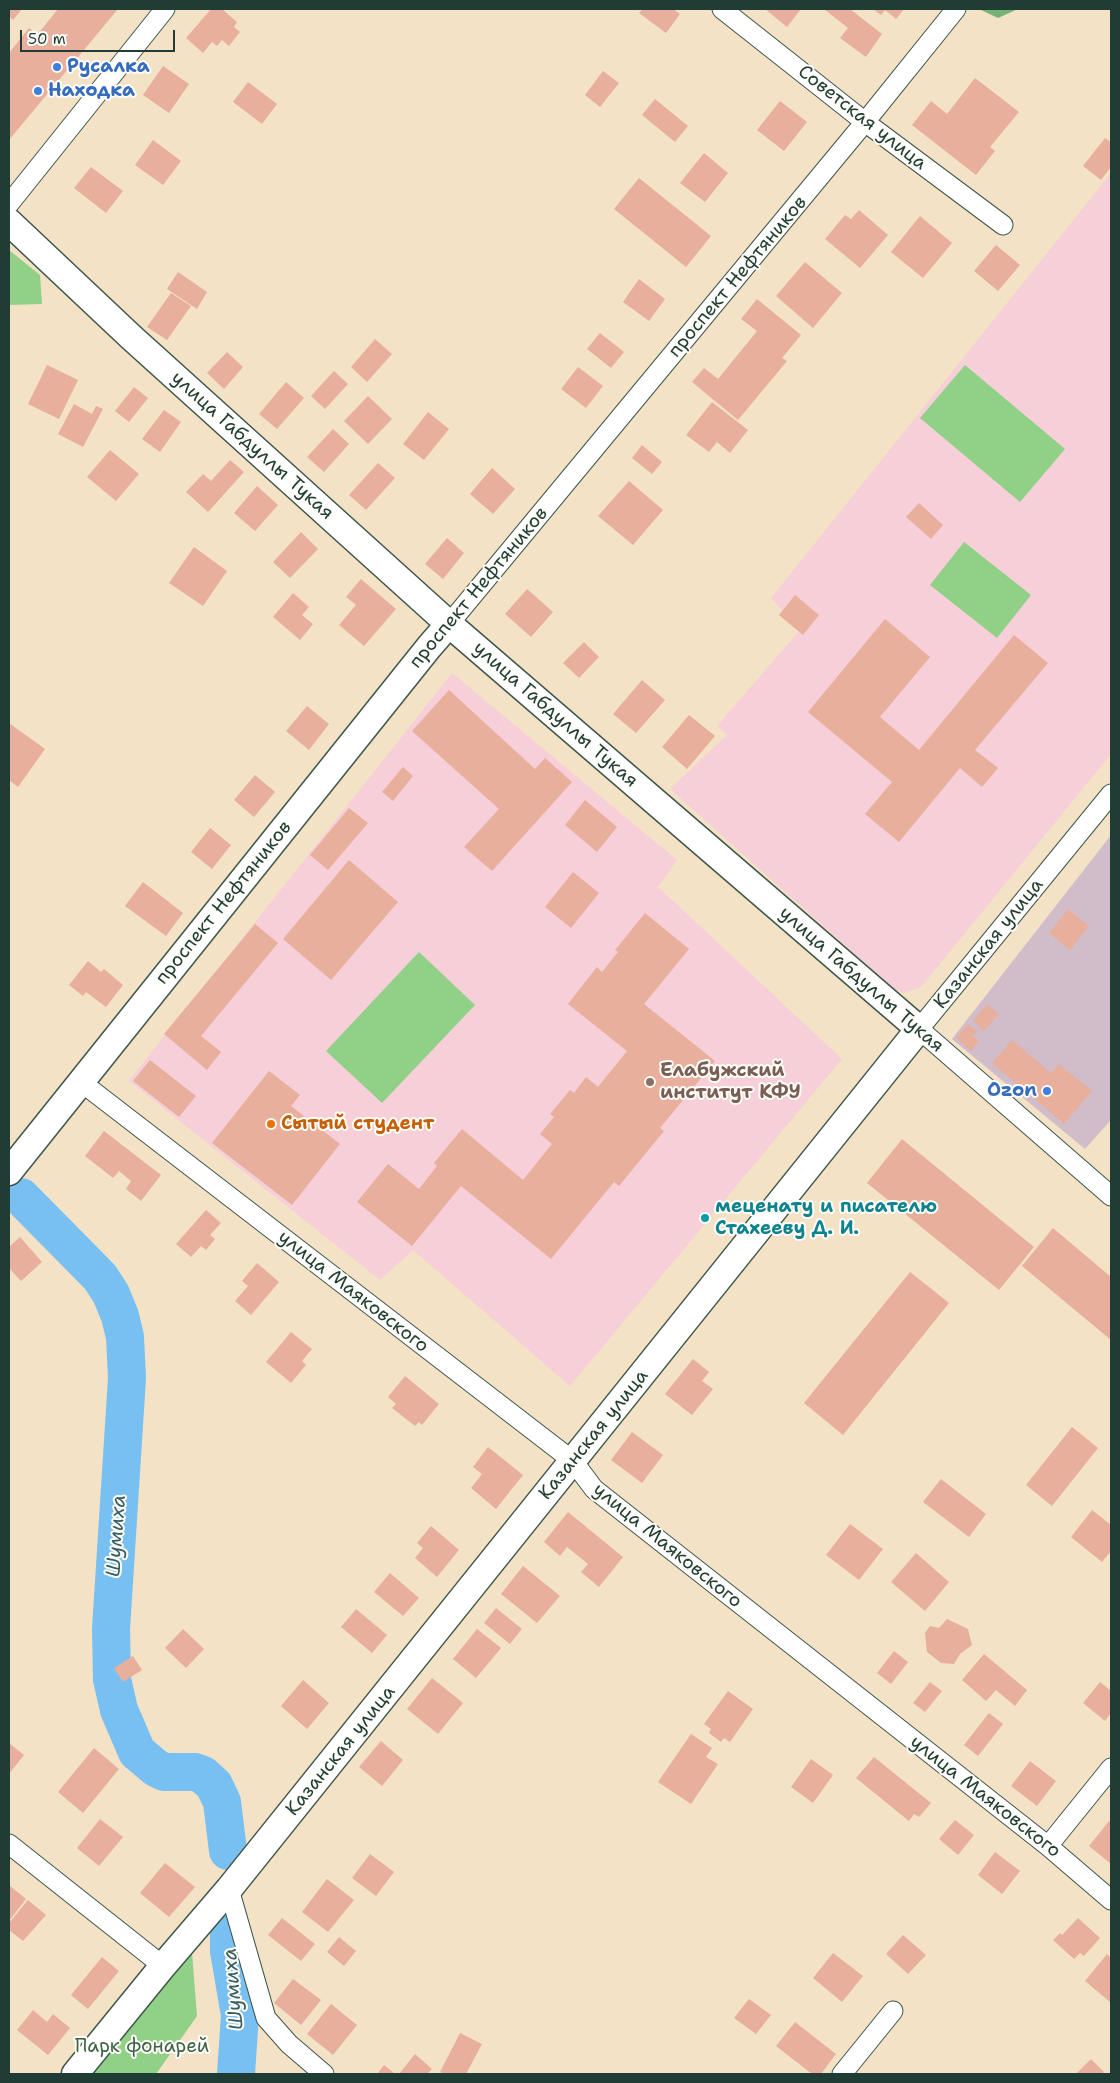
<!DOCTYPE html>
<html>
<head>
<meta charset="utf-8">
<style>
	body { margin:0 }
	#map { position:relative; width:1120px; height:2083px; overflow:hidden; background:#f3e2c6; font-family:"Shantell Sans",sans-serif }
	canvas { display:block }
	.frame { position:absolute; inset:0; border:10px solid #1f3d34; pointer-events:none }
	.scale { position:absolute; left:20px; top:30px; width:155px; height:22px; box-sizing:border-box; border:2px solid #1f3d34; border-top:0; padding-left:6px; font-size:15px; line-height:18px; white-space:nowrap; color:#1f3d34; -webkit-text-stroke:4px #fdfcf7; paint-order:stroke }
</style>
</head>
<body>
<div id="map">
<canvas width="1120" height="2083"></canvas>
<div class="frame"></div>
<div class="scale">50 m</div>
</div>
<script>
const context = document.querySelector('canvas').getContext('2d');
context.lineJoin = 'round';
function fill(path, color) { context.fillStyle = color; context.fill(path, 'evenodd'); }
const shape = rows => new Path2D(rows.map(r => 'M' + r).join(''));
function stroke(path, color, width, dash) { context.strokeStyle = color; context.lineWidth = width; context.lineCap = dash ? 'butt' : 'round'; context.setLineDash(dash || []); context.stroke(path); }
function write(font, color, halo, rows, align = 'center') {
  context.font = font + ' "Shantell Sans",sans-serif'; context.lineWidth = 4; context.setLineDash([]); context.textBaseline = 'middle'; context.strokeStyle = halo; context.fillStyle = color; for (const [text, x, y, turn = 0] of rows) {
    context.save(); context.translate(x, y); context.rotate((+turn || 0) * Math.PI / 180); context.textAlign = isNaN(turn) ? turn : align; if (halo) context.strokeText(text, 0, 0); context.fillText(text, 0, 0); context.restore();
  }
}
fill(shape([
	[1111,173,1111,754,921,987,904,993,894,989,670,789,727,735,717,726,800,630,771,598],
	[452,673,677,860,658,887,842,1059,570,1386,413,1250,380,1280,129,1081,165,1035,164,1034,226,959]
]), '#f6cfd8');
fill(shape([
	[1111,835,1111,1120,1085,1149,952,1039]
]), '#d1bdca');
fill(shape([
	[9,250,40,275,42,304,9,305],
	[965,365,1065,449,1020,502,920,418],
	[964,542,1031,595,997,638,930,585],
	[419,952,475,1005,382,1103,326,1051],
	[191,1940,197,2016,156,2074,89,2074]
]), '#91d187');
fill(shape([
	[979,9,1018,9,998,18]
]), '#74b374');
stroke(shape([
	[21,1197,100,1277,111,1294,120,1316,125,1337,127,1378,111,1629,112,1679,119,1710,137,1752,156,1768,164,1772,195,1772,203,1775,214,1785,222,1802,228,1851],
	[229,1934,229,1951,240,2015,236,2074]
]), '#78c0f1', 38);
fill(shape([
	[9,9,22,9,13,20,9,16],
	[58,9,118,9,9,140,9,53,29,28,37,35],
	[211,9,222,9,237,22,234,27,240,32,229,46,222,40,217,46,212,42,203,53,186,38],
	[643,9,673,9,680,14,666,33,639,13],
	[765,9,801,9,787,27],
	[824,9,850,9,882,34,866,57,840,38,848,28],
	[873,9,904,9,896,19,885,10,881,15],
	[163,66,189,84,169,113,143,95],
	[603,71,619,83,600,107,585,95],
	[975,78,1019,112,990,147,995,151,976,175,912,125,931,101,947,114],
	[248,82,277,104,262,124,233,102],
	[655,99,688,126,675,142,642,115],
	[780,101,807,122,784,151,757,130],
	[1105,138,1111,142,1111,167,1101,180,1083,166],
	[153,140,181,161,163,185,135,165],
	[704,153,728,173,705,202,680,183],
	[91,167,123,191,106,213,74,188],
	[639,178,711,236,686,267,614,209],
	[859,210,888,235,860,268,825,239,845,215,851,219],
	[920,216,952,243,923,278,891,252],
	[996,245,1020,265,998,291,974,271],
	[805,262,842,293,813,328,776,296],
	[178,272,207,292,197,309,167,289],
	[639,279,665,299,649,321,623,302],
	[171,293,191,306,167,340,147,327],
	[757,299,801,335,782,358,787,361,738,420,692,382,704,368,718,379,757,331,741,319],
	[600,333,624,352,611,368,587,349],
	[375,339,392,354,367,382,351,367],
	[227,352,243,367,224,389,207,373],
	[47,365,78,380,59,419,28,404],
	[578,367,603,386,586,408,561,389],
	[334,371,348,384,325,409,311,396],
	[286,382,304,398,277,429,259,414],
	[134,387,148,398,129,422,115,411],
	[368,396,392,419,368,444,344,421],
	[712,402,748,430,730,453,717,442,709,452,686,435],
	[74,404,92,414,96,406,103,409,83,447,58,434],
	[164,410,181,422,160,452,142,439],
	[428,412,449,429,424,460,403,444],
	[333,429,349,444,324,472,307,457],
	[642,445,662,462,652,474,632,458],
	[110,450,139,474,116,501,87,477],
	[230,460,244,472,208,512,186,492,203,474,211,481],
	[378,463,395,478,366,510,349,495],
	[492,468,515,489,493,514,470,494],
	[629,481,663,510,633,545,598,516],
	[257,486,278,505,255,531,234,513],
	[919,503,943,525,931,539,906,517],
	[301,532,318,549,290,578,273,562],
	[447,538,464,553,443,579,425,564],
	[194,547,227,571,203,606,169,583],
	[361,579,396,609,364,646,339,625,356,605,346,597],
	[527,589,553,612,531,637,505,614],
	[293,593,309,607,302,615,313,624,300,640,273,617],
	[795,595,819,615,803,635,779,615],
	[885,619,930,657,880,717,919,750,1014,635,1048,663,975,750,998,768,982,787,960,768,899,842,865,814,892,782,808,712],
	[584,642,599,657,579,678,563,663],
	[642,680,665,700,636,733,613,714],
	[449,690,535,769,545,758,572,782,492,871,464,847,499,809,412,731],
	[307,706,329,724,309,750,286,731],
	[689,715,715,736,687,769,662,747],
	[9,723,45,749,18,787,9,780],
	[403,767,413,776,393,801,382,792],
	[255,775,275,792,254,817,234,800],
	[585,800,617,827,597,852,565,825],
	[349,808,368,823,328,870,310,855],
	[210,828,231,845,212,869,191,852],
	[349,860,398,902,331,980,283,939],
	[573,872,599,893,571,928,545,907],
	[143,882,183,913,166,936,125,906],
	[1068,909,1089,926,1070,950,1049,933],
	[645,913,689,949,644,1004,715,1061,660,1128,664,1131,619,1186,614,1182,551,1259,461,1186,412,1246,357,1202,388,1164,419,1189,437,1166,434,1163,462,1129,523,1180,552,1144,540,1134,554,1117,550,1114,570,1090,574,1093,586,1077,598,1087,627,1051,568,1004,597,967,602,972,618,952,615,950],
	[255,924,278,943,201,1036,221,1052,207,1070,164,1034],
	[88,961,101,972,104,969,123,985,106,1007,86,992,83,996,69,985],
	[987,1004,999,1014,984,1031,973,1021],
	[968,1024,977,1031,973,1036,979,1041,971,1051,956,1038],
	[1012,1040,1051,1073,1059,1064,1092,1091,1064,1124,992,1063],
	[150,1060,196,1096,179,1117,133,1081],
	[269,1071,300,1095,291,1106,340,1144,292,1205,212,1143],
	[104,1131,161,1175,141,1201,126,1189,131,1181,119,1171,113,1178,85,1156],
	[902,1139,1034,1247,999,1290,867,1183],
	[206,1210,221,1223,210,1235,215,1239,206,1250,201,1246,191,1257,176,1244],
	[1053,1228,1111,1277,1111,1340,1022,1266],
	[20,1237,42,1262,21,1281,9,1268,9,1247],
	[257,1263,279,1282,251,1315,235,1301,248,1286,242,1281],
	[910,1272,949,1303,843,1435,804,1403],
	[291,1332,312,1349,302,1361,306,1365,291,1383,266,1362],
	[693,1359,709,1372,702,1381,713,1389,692,1415,665,1394],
	[405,1376,439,1404,422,1425,419,1422,415,1426,392,1408,396,1404,388,1397],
	[1072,1427,1098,1448,1052,1506,1026,1485],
	[632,1432,663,1455,642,1483,611,1460],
	[488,1447,523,1475,496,1509,471,1488,482,1474,473,1467],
	[941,1479,986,1514,969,1537,923,1502],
	[1092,1510,1111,1525,1111,1551,1102,1562,1071,1537],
	[568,1512,623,1557,599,1587,581,1572,588,1564,567,1547,560,1556,544,1542],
	[850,1524,883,1549,859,1580,826,1555],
	[431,1526,459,1550,437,1577,415,1558,423,1548,417,1543],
	[916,1553,949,1582,925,1611,891,1582],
	[523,1566,560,1596,537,1623,501,1594],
	[390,1573,419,1598,403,1616,374,1592],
	[496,1608,522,1629,510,1644,484,1623],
	[356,1609,387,1635,372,1653,341,1627],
	[947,1619,968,1629,972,1645,960,1654,954,1664,941,1663,927,1652,925,1633,930,1626,939,1628],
	[183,1629,204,1649,186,1668,165,1648],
	[477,1629,501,1648,476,1678,453,1659],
	[894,1651,908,1662,891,1684,877,1673],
	[984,1654,1027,1690,1015,1706,996,1690,986,1701,962,1680],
	[133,1656,142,1670,123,1682,114,1668],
	[432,1678,463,1703,438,1734,407,1709],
	[303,1680,329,1703,307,1729,281,1706],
	[930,1682,942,1691,925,1712,913,1703],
	[1100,1682,1111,1691,1111,1713,1105,1721,1083,1703],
	[728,1691,753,1709,730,1742,724,1738,721,1742,709,1733,711,1729,704,1724],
	[989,1713,1003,1724,978,1756,964,1745],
	[691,1734,712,1748,706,1757,718,1764,691,1804,658,1782],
	[381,1741,403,1760,382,1786,359,1767],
	[9,1743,24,1755,9,1774],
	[94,1748,119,1769,83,1813,58,1792],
	[874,1757,931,1803,919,1817,914,1814,909,1821,856,1778],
	[811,1759,833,1775,813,1803,791,1787],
	[1030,1761,1056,1781,1037,1806,1011,1786],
	[100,1819,123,1837,99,1866,77,1848],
	[955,1820,974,1835,958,1855,939,1839],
	[1109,1821,1111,1823,1111,1864,1089,1846],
	[995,1852,1020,1871,1002,1894,978,1875],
	[370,1854,394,1872,376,1896,352,1878],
	[165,1863,195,1887,169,1917,140,1893],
	[327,1879,354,1900,328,1932,302,1912],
	[9,1885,26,1899,9,1921],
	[28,1900,46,1915,23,1941,9,1930,9,1923],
	[282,1918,315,1944,301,1961,268,1935],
	[1078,1918,1100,1938,1084,1956,1080,1953,1074,1959,1053,1940,1060,1933,1062,1935],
	[903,1935,926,1955,908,1974,886,1954],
	[339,1937,356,1951,344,1966,327,1952],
	[833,1953,863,1976,842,2002,813,1978],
	[1107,1954,1111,1958,1110,2002,1085,1981],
	[102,1957,119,1971,88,2009,71,1995],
	[293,1979,321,2000,301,2025,274,2003],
	[749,1999,771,2015,756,2034,734,2018],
	[331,2004,357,2025,333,2055,307,2034],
	[33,2010,47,2022,53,2014,70,2028,48,2055,17,2030],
	[795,2022,836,2054,821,2074,812,2074,776,2046],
	[460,2033,482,2044,466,2074,445,2074,440,2072],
	[415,2054,432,2069,427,2074,399,2074],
	[1091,2059,1104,2072,1102,2074,1076,2074],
	[384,2065,395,2074,377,2074]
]), '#e8af9d');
const street = shape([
	[722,9,865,122,1003,225],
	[9,204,165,9],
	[449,624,865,122,956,9],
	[1111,794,919,1029,1111,1196],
	[81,1082,573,1461,594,1489,1048,1846,1111,1900],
	[9,1844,163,1966],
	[1048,1846,1111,1768],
	[229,1889,266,2018,289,2044,324,2074],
	[842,2074,893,2011]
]);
const secondary = shape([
	[9,222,131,337,449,624,919,1029,229,1889,163,1966,75,2074],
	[9,1172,429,647,449,624]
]);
stroke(street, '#3f564a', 21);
stroke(secondary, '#3f564a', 29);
stroke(street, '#fff', 19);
stroke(secondary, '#fff', 26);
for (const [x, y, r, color] of [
	[57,67,5,"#3f7fe0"],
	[38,91,5,"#3f7fe0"],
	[650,1082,5,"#8d6e63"],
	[1047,1091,5,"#3f7fe0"],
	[271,1124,5,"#e8710a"],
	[705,1218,5,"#0f9aa8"]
]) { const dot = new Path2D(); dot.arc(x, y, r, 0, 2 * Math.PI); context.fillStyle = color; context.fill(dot); stroke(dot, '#fdfcf7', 2); }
write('bold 19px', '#366cbe', '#fdfcf7', [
	["Русалка",67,67],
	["Находка",48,91],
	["Ozon",1037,1091,"right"]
], 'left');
write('19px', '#1f3d34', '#fdfcf7', [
	["Советская улица",862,118,38],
	["проспект Нефтяников",738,277,-50],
	["улица Габдуллы Тукая",252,446,42],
	["проспект Нефтяников",479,588,-50],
	["улица Габдуллы Тукая",555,715,41],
	["проспект Нефтяников",224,903,-51],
	["Казанская улица",989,944,-51],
	["улица Габдуллы Тукая",861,980,41],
	["улица Маяковского",353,1292,38],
	["Казанская улица",594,1435,-51],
	["улица Маяковского",667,1546,39],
	["Казанская улица",341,1751,-51],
	["улица Маяковского",985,1797,38]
]);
write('bold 19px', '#785e54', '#fdfcf7', [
	["Елабужский",660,1071],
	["институт КФУ",660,1093]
], 'left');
write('bold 19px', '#c56008', '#fdfcf7', [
	["Сытый студент",281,1124]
], 'left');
write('bold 19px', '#0d838f', '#fdfcf7', [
	["меценату и писателю",715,1207],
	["Стахееву Д. И.",715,1229]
], 'left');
write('19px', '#3c6249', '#fdfcf7', [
	["Парк фонарей",142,2047]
]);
write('italic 20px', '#355e63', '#fdfcf7', [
	["Шумиха",117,1536,-86],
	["Шумиха",234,1989,-95]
]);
</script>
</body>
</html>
